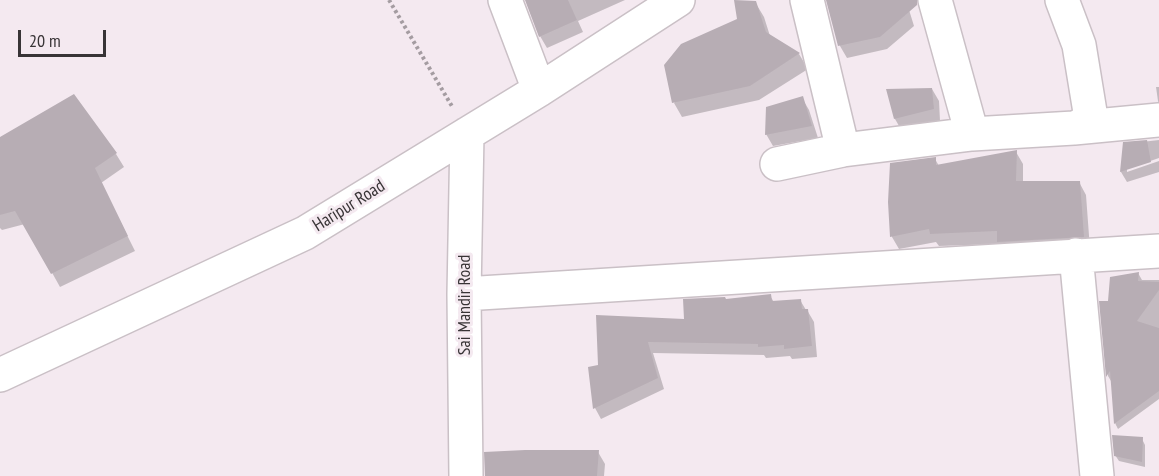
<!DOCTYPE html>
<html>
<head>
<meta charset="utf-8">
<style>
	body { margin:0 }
	#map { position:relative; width:1159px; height:476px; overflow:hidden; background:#f4e9f0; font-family:"PT Sans Narrow",sans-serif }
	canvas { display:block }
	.scale { position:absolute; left:18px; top:30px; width:88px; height:27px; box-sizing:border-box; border:3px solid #383436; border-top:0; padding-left:8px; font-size:18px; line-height:21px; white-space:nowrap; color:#383436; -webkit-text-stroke:4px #f4e9f0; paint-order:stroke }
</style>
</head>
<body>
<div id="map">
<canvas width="1159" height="476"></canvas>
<div class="scale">20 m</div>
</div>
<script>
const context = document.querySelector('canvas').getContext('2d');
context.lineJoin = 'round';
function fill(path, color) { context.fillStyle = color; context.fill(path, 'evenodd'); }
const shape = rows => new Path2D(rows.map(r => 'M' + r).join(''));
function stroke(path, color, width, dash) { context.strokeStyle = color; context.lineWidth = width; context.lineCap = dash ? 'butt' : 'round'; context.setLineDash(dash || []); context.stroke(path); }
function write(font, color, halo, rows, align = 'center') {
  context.font = font + ' "PT Sans Narrow",sans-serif'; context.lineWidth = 6; context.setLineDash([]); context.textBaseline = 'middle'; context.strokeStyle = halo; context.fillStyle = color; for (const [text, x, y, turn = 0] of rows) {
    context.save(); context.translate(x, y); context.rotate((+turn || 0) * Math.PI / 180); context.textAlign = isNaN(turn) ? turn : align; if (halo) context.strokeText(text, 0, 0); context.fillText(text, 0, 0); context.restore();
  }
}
fill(shape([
	[527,0,625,0,578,21,583,32,547,48,540,36],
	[828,0,906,0,914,26,887,49,847,58,840,46],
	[755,2,764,17,770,36,799,54,808,69,759,100,682,117,674,103],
	[1156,87,1159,87,1159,104,1158,101],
	[932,89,939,101,940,121,902,131,895,119,888,90],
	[802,98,809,110,818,138,773,146,766,134],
	[1159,140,1159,158,1127,169,1127,172,1159,161,1159,172,1127,182,1121,172,1124,144],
	[1016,152,1023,164,1023,183,1079,182,1086,195,1090,249,1006,255,999,244,939,246,936,242,899,249,892,237,890,202,935,159,939,166],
	[116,154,124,167,101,183,135,251,60,287,25,224,2,230,0,228,0,163],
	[1138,273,1142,280,1159,280,1159,399,1118,429,1115,423,1112,379,1111,381,1108,376,1101,303,1110,302],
	[770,296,774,302,800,300,806,310,807,310,814,322,817,357,792,359,790,356,766,358,764,355,653,353,664,389,601,419,595,408,600,366,726,301],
	[1142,439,1145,445,1145,467,1119,461,1115,455],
	[598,452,605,464,604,476,486,476]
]), '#0003');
fill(shape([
	[525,0,568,0,577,20,539,37],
	[734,0,756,1,766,32,800,53,750,86,672,103,664,65,681,44,737,19],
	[826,0,917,0,917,5,880,37,838,46],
	[932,88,934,109,894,119,886,89],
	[74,94,117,153,95,168,128,236,51,274,15,211,0,215,0,137],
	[803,96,812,126,765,135,766,107],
	[1147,140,1151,162,1120,172,1123,142],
	[1017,150,1016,181,1080,181,1084,237,997,242,997,231,930,234,929,229,890,237,888,202,890,163,936,157,936,165],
	[1139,272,1138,281,1159,282,1159,290,1137,321,1159,328,1159,391,1114,424,1110,371,1106,377,1099,301,1108,301,1110,277],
	[771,294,772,301,801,299,802,309,808,309,812,346,784,349,784,345,758,347,758,344,648,342,658,378,593,409,588,367,598,365,596,315,684,319,683,299,725,297,726,299],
	[1112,435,1143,437,1142,462,1114,456],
	[525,450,599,450,597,476,485,476,484,452]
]), '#b7adb4');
const minor = shape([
	[505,0,539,90],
	[807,0,843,150],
	[935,0,972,134],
	[1074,128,1159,120],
	[777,164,843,150,972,134,1074,128,1085,124,1090,112,1079,45,1062,0],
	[1076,255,1097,476],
	[464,294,1159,251],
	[0,375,305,233,539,90,678,0],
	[466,476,464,294,467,134]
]);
stroke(minor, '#cac0c6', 36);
stroke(shape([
	[389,0,453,108]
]), '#a49ca1', 4, [3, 3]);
stroke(minor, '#fff', 33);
write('18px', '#383436', '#f4e9f0', [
	["Haripur Road",349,206,-32],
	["Sai Mandir Road",465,305,-90]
]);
</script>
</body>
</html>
